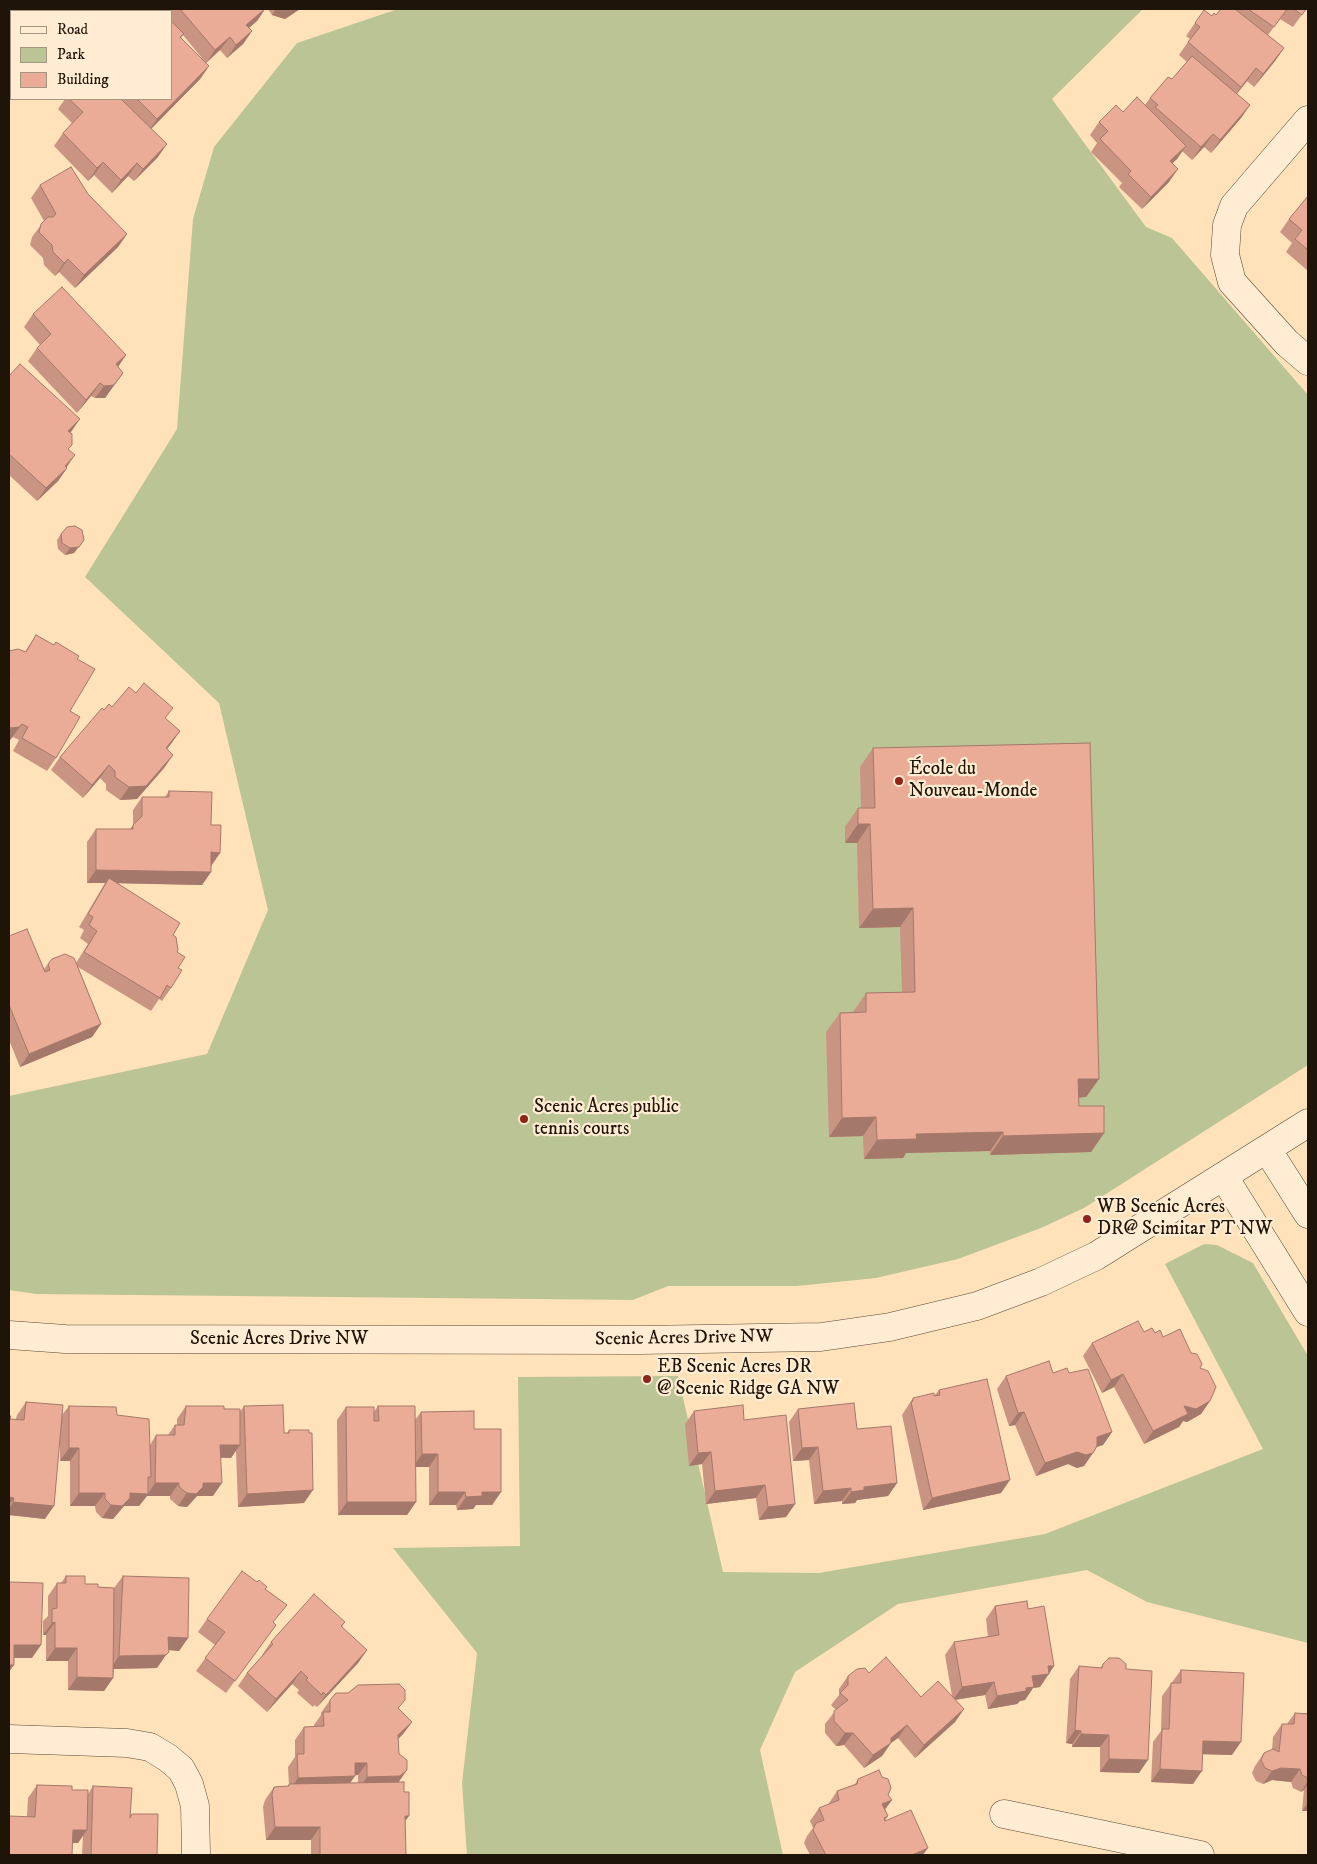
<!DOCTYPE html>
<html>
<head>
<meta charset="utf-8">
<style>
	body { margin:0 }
	#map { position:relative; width:1317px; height:1864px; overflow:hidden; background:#ffe2ba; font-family:"IM FELL DW Pica",serif }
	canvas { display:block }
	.frame { position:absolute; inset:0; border:10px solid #1e1407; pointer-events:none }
	.legend { position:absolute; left:10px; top:10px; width:162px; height:90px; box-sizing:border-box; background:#ffecd2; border:1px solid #a59681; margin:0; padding:6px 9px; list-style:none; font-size:15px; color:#1e1407 }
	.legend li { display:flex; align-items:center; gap:10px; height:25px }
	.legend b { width:25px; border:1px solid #a59681 }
</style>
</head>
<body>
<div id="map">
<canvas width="1317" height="1864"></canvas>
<div class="frame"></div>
<ul class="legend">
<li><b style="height:6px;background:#ffecd2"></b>Road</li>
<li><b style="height:14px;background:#bbc494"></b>Park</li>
<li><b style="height:14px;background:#eaac97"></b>Building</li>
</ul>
</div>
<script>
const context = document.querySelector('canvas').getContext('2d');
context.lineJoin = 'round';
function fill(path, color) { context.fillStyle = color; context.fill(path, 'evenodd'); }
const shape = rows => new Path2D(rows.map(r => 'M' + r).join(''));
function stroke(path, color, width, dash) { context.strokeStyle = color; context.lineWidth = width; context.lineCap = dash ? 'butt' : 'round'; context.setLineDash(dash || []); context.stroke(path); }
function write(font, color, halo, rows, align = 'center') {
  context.font = font + ' "IM FELL DW Pica",serif'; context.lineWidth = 4.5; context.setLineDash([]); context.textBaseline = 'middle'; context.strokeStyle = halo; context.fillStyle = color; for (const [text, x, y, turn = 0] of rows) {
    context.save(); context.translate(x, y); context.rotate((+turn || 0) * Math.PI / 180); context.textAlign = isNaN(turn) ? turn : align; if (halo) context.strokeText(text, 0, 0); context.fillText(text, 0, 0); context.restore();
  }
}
fill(shape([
	[398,9,1143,9,1052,99,1146,227,1172,238,1308,395,1308,1065,1084,1208,1041,1228,958,1259,876,1278,797,1286,668,1286,633,1300,36,1294,9,1290,9,1096,207,1054,268,910,219,703,85,577,177,429,193,219,214,147,297,43],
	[1204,1244,1217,1245,1253,1263,1308,1356,1308,1643,1147,1602,1087,1570,898,1604,795,1672,760,1750,783,1855,467,1855,462,1783,477,1653,393,1548,520,1546,518,1377,678,1376,723,1572,819,1573,1045,1534,1263,1449,1165,1264]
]), '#bbc494');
const minor = shape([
	[49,11,51,9],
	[9,57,11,53],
	[1308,120,1234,206,1227,225,1225,255,1232,282,1287,343,1308,361],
	[1267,1149,1308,1214],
	[1224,1177,1308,1312],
	[9,1335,65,1339,640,1340,821,1337,890,1327,977,1306,1041,1282,1096,1256,1308,1123],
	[9,1739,127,1743,150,1747,168,1758,181,1769,189,1784,195,1806,196,1855],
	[1004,1814,1200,1855]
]);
stroke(minor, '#564834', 29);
stroke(minor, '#ffecd2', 28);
fill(shape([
	[168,9,265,9,257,21,249,28,252,31,243,44,227,58,220,50,206,63,183,35,181,38,209,66,200,79,151,129,158,157,134,181,128,176,112,193,94,175,88,181,54,146,63,133,72,123,58,109,65,99,171,99,171,11,168,11,167,10],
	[268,9,300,9,285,19,272,15],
	[1221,9,1306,9,1293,27,1280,19,1268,35,1284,48,1275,61,1254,87,1247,81,1237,94,1250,105,1241,118,1211,153,1204,147,1192,160,1182,151,1177,159,1172,163,1169,182,1142,209,1119,187,1122,183,1091,152,1097,143,1090,135,1099,122,1123,112,1145,105,1150,98,1172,79,1187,62,1179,55,1190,39,1186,36,1195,23,1216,15],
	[40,185,88,194,127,234,118,247,75,288,59,272,55,276,44,265,43,258,30,245,32,237,44,221,31,198],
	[1308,196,1308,271,1286,252,1292,243,1280,232,1289,219],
	[33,314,126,355,118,367,123,373,105,398,95,398,91,396,77,413,28,361,37,348,40,345,24,327],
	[9,376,70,433,66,468,67,468,58,481,37,501,9,475],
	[61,534,84,540,74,553,65,555,58,549,57,540],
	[36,635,77,659,70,711,56,758,47,771,13,751,19,740,13,737,10,740,9,740,9,652,25,652],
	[112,707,166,719,180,731,167,749,173,755,164,768,137,799,120,800,106,790,106,784,100,778,83,798,51,770,60,757,104,710],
	[873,748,1099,1079,1086,1097,1079,1098,1079,1106,1104,1133,1091,1152,990,1155,990,1151,906,1153,903,1158,864,1159,863,1136,829,1137,826,1032,840,1013,853,1012,866,993,902,992,900,927,859,928,857,843,845,843,845,827,858,808,861,808,860,767],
	[169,791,211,825,220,853,211,866,211,872,202,885,118,883,173,935,177,952,178,968,171,988,162,1001,159,999,151,1011,78,967,101,1024,92,1037,20,1067,9,1040,9,936,44,969,52,959,76,963,88,944,80,938,84,930,79,927,105,883,87,883,87,842,96,829,130,829,133,825,133,810,142,797,165,797],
	[1144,1332,1155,1333,1163,1337,1191,1353,1200,1368,1210,1401,1201,1414,1187,1422,1183,1421,1179,1427,1144,1444,1114,1387,1102,1393,1083,1356,1092,1343],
	[1053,1373,1069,1373,1112,1432,1103,1445,1097,1446,1084,1466,1077,1468,1068,1464,1036,1476,1015,1425,1009,1426,997,1389,1006,1376],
	[939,1390,1001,1493,923,1510,902,1415,913,1398,934,1396],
	[26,1402,62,1415,69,1406,117,1415,150,1445,156,1435,168,1435,175,1425,177,1425,177,1419,186,1406,224,1409,240,1412,244,1406,284,1433,287,1433,289,1430,304,1503,238,1507,236,1450,231,1458,221,1458,213,1496,197,1496,187,1507,178,1506,170,1499,170,1496,147,1496,139,1506,124,1506,113,1519,102,1518,96,1512,95,1506,70,1506,70,1461,60,1461,60,1443,45,1519,9,1515,9,1416,10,1419,16,1419,17,1415],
	[378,1406,415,1420,421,1412,474,1429,501,1492,492,1505,476,1505,473,1509,457,1510,456,1505,429,1505,429,1467,415,1467,416,1502,407,1515,338,1515,337,1420,346,1407,374,1412],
	[798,1409,857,1429,897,1483,888,1496,857,1500,855,1503,842,1504,842,1501,814,1504,809,1460,793,1461,789,1422],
	[694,1411,744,1420,795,1504,786,1517,759,1520,756,1498,706,1504,702,1464,689,1466,685,1424],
	[66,1576,85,1584,98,1587,114,1588,123,1576,188,1638,179,1651,169,1650,157,1668,114,1669,113,1678,104,1691,68,1690,68,1661,46,1661,46,1635,43,1635,43,1621,48,1616,48,1596,57,1583,61,1583],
	[265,1589,274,1623,276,1625,226,1693,196,1671,215,1645,198,1632,207,1619],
	[995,1606,1028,1609,1054,1666,1040,1687,1033,1688,1025,1700,1020,1701,1017,1704,988,1709,985,1695,955,1700,964,1709,955,1722,915,1758,898,1738,891,1743,882,1756,864,1768,844,1745,836,1746,825,1733,825,1724,836,1710,831,1705,839,1695,839,1689,848,1676,869,1673,921,1697,952,1696,945,1655,954,1642,988,1637,986,1619],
	[345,1622,342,1627,367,1650,358,1663,317,1707,314,1705,313,1707,297,1693,299,1690,292,1684,267,1712,238,1686,247,1673,263,1655,262,1655,271,1642],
	[1103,1664,1126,1669,1139,1773,1100,1772,1100,1747,1072,1747,1072,1744,1066,1743,1070,1679,1079,1666,1100,1668],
	[1181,1670,1232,1755,1203,1754,1193,1784,1151,1782,1153,1742,1161,1731,1162,1696],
	[330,1700,399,1709,412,1722,403,1734,398,1739,399,1782,405,1821,406,1855,311,1855,311,1840,266,1840,263,1807,265,1800,274,1787,288,1786,289,1785,288,1767,295,1757,295,1740,304,1727,314,1727,314,1725,321,1715,321,1713],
	[355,1775,358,1775,358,1783,350,1783],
	[1295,1713,1308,1713,1308,1811,1302,1811,1304,1790,1301,1792,1293,1788,1291,1782,1272,1780,1263,1784,1256,1781,1252,1773,1255,1766,1264,1753,1272,1750,1273,1737,1282,1724,1287,1724],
	[858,1779,888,1795,892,1800,885,1809,888,1816,885,1821,923,1855,810,1855,804,1843,807,1836,813,1828,810,1821,819,1808,828,1805,837,1791,855,1784],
	[37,1785,72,1790,88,1794,93,1786,131,1816,132,1814,157,1855,82,1855,83,1835,78,1843,72,1843,27,1816,28,1798]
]), '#c99482');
fill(shape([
	[265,9,257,21,237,38,246,25],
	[276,9,300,9,285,19,272,15],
	[252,31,243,44,227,58,236,45],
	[230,37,220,50,206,63,215,50],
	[1284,48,1275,61,1254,87,1263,74],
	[209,66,200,79,148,132,157,119],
	[1256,68,1247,81,1232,99,1241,87],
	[1250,105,1241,118,1211,153,1220,140],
	[1213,134,1204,147,1192,160,1201,147],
	[167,144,158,157,134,181,143,169],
	[1186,146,1177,159,1161,174,1170,161],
	[103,162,94,175,88,181,97,168],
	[137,163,128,176,112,193,121,180],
	[1178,169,1169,182,1142,209,1151,197],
	[127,234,118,247,75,288,84,275],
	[68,259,59,272,55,276,64,263],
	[126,355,117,368,116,364],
	[123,373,105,398,95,398,104,386],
	[100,383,91,396,77,413,86,400],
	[80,419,71,432,59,444,68,431],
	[75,455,66,468,67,468,58,481,37,501,46,488],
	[84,540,74,553,65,555,70,548],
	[22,724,10,740,9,740,9,730,11,728],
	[180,731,171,744,157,761,166,748],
	[173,755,164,768,137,799,120,800,129,787],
	[109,765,100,778,83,798,92,785],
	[858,824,870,824,857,843,845,843],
	[211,852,220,853,211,866],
	[96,870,211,872,202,885,106,883,109,878,105,883,87,883],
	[913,908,900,927,859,928,873,909],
	[101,1024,92,1037,20,1067,29,1054],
	[1078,1079,1099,1079,1086,1097,1065,1098],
	[876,1117,863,1136,829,1137,842,1118],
	[1003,1132,990,1151,906,1153,903,1158,864,1159,877,1140,916,1134],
	[1104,1133,1091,1152,990,1155,1003,1136],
	[1123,1374,1114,1387,1102,1393,1111,1380],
	[1210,1401,1201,1414,1187,1422,1183,1421,1179,1427,1144,1444,1153,1431,1184,1406],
	[1024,1412,1015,1425,1009,1426,1018,1413],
	[1112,1432,1103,1445,1088,1450,1097,1437],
	[220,1445,240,1445,231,1458,211,1457],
	[818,1447,809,1460,793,1461,802,1448],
	[69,1448,79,1448,70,1461,60,1461],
	[711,1452,702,1464,689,1466,698,1453],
	[1077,1452,1093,1453,1084,1466,1077,1468,1068,1464,1036,1476,1045,1463],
	[422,1454,438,1454,429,1467,413,1467],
	[1010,1480,1001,1493,923,1510,932,1498],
	[155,1483,179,1483,170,1496,147,1496,139,1506,124,1506,113,1519,102,1518,111,1505,130,1493,148,1494],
	[203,1483,222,1483,213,1496,197,1496,187,1507,178,1506,187,1493],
	[897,1483,888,1496,857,1500,855,1503,842,1504,851,1492,864,1487],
	[765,1485,756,1498,706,1504,715,1491],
	[851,1488,842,1501,814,1504,823,1491],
	[313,1490,304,1503,238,1507,247,1494],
	[438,1492,465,1492,456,1505,429,1505],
	[482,1492,501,1492,492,1505,476,1505,473,1509,457,1510,466,1497],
	[79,1493,105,1493,95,1506,70,1506],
	[9,1497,14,1498,9,1505],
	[13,1502,54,1506,45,1519,9,1515,9,1509],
	[347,1502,416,1502,407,1515,338,1515],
	[795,1504,786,1517,759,1520,768,1507],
	[55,1622,46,1635,43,1635,52,1623],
	[168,1637,188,1638,179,1651,159,1649],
	[14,1645,41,1645,32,1658,9,1658],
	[55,1648,77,1648,68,1661,46,1661],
	[367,1650,358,1663,317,1707,326,1695],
	[166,1655,157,1668,110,1669,119,1656],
	[9,1665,14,1665,9,1672],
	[1048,1666,1054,1666,1040,1687,1033,1688,1025,1700,1020,1701,1017,1704,988,1709,997,1696],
	[301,1671,292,1684,267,1712,276,1699],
	[77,1677,113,1678,104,1691,68,1690],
	[994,1682,985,1695,953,1700,962,1687],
	[964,1709,955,1722,915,1758,924,1745],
	[412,1722,403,1734,389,1748,398,1735],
	[907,1725,898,1738,891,1743,882,1756,864,1768,873,1755,891,1738],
	[1075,1730,1081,1731,1072,1744,1066,1743],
	[845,1733,853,1733,844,1745,836,1746],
	[1081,1734,1109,1735,1100,1747,1072,1747],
	[1203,1741,1241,1742,1232,1755,1194,1754],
	[1109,1759,1148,1760,1139,1773,1100,1772],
	[355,1763,367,1763,358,1775,346,1776],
	[1281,1768,1300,1769,1291,1782,1272,1780,1263,1784,1272,1771],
	[1160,1769,1202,1771,1193,1784,1151,1782],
	[407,1770,398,1783,358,1790,367,1777],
	[355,1776,346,1789,289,1791,298,1778],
	[1308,1781,1308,1784,1304,1790,1301,1792],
	[892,1800,883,1812,882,1804],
	[1308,1803,1308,1811,1302,1811],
	[405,1816,409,1816,400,1828],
	[275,1827,320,1827,311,1840,266,1840],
	[73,1830,87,1830,78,1843,64,1843],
	[928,1848,923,1855,912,1855]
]), '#a4786a');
const building = shape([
	[145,9,158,9,161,11,142,11,145,9],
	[180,9,265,9,246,25,252,31,236,45,230,37,215,50,180,9],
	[1221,9,1235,9,1284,48,1263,74,1256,68,1241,87,1188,42,1200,27,1195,23,1204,10,1212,16,1214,13,1216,15,1221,9],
	[1248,9,1287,9,1274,27,1248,9],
	[1294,9,1306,9,1302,15,1294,9],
	[171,21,184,34,180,37,209,66,157,119,137,99,171,99,171,21],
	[1192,56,1250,105,1220,140,1213,134,1201,147,1155,107,1158,105,1150,98,1168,77,1172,79,1192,56],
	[1137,97,1186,146,1170,161,1178,169,1151,197,1128,174,1131,171,1100,139,1108,131,1099,122,1116,105,1123,112,1137,97],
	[69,99,121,99,167,144,143,169,137,163,121,180,103,162,97,168,63,133,83,112,69,99],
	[71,167,88,194,127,234,84,275,68,259,64,263,53,252,52,245,39,232,41,224,48,217,53,217,56,214,40,185,71,167],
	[1308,196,1308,250,1295,239,1302,230,1289,219,1308,196],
	[62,287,126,355,116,364,123,373,114,385,104,386,100,383,86,400,37,348,51,334,33,314,62,287],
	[20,364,80,419,68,431,72,434,72,445,68,449,75,455,65,466,67,468,46,488,9,454,9,376,20,364],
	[75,526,82,530,84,540,79,547,70,548,62,543,61,534,67,527,75,526],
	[36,635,54,645,56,642,69,650,79,656,77,659,95,669,70,711,80,717,56,758,22,738,28,727,22,724,19,727,11,728,9,726,9,676,10,673,9,672,9,651,18,649,26,652,36,635],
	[144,683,173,708,165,718,180,731,166,748,173,755,146,786,129,787,115,777,115,771,109,765,92,785,60,757,102,708,104,710,109,704,112,707,129,687,136,693,144,683],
	[1090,743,1099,1079,1078,1079,1079,1106,1104,1106,1104,1133,1003,1136,1003,1132,916,1134,917,1139,877,1140,876,1117,842,1118,840,1013,866,1012,866,993,915,992,913,908,873,909,870,824,858,824,858,808,875,808,873,748,1090,743],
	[169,791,212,792,211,825,221,825,220,853,211,852,211,872,96,870,96,829,133,829,133,825,142,816,142,797,169,797,169,791],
	[109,878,180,923,173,935,176,937,178,950,177,952,185,957,178,968,182,970,171,988,167,985,160,998,84,952,97,931,89,925,93,917,88,914,109,878],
	[27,929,45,972,50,970,48,964,52,959,65,954,74,958,101,1024,29,1054,9,1005,9,936,27,929],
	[1138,1321,1144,1332,1152,1328,1155,1333,1160,1330,1163,1337,1180,1329,1191,1353,1197,1354,1202,1364,1200,1368,1208,1371,1216,1387,1210,1401,1196,1409,1184,1406,1188,1414,1153,1431,1123,1374,1111,1380,1092,1343,1138,1321],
	[1049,1361,1053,1373,1067,1368,1069,1373,1088,1369,1112,1432,1097,1437,1097,1446,1093,1453,1086,1455,1077,1452,1045,1463,1024,1412,1018,1413,1006,1376,1049,1361],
	[987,1379,1010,1480,932,1498,911,1402,913,1401,913,1398,934,1393,934,1396,940,1395,939,1390,987,1379],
	[26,1402,63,1405,54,1506,13,1502,14,1498,9,1497,9,1416,11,1416,10,1419,24,1420,26,1402],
	[854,1403,857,1429,891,1426,897,1483,864,1487,864,1490,851,1492,851,1488,823,1491,818,1447,802,1448,798,1409,854,1403],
	[283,1405,284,1433,289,1433,289,1430,309,1430,309,1433,312,1433,313,1490,247,1494,244,1406,283,1405],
	[743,1405,744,1420,786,1415,795,1504,768,1507,765,1485,715,1491,711,1452,698,1453,694,1411,743,1405],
	[69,1406,116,1407,117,1415,149,1419,151,1477,148,1477,148,1494,130,1493,130,1498,122,1506,111,1505,105,1499,105,1493,79,1493,79,1448,69,1448,69,1406],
	[186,1406,224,1406,224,1409,240,1409,240,1445,220,1445,222,1483,203,1483,203,1487,196,1494,187,1493,179,1487,179,1483,155,1483,156,1435,175,1435,175,1425,184,1425,186,1406],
	[378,1406,415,1406,416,1502,347,1502,346,1407,374,1407,374,1421,379,1421,378,1406],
	[474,1411,474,1429,501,1429,501,1492,482,1492,482,1496,466,1497,465,1492,438,1492,438,1454,422,1454,421,1412,474,1411],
	[242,1571,257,1582,259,1580,267,1587,265,1589,287,1605,273,1622,276,1625,235,1681,205,1658,225,1632,207,1619,242,1571],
	[66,1576,85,1576,85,1584,98,1584,98,1587,114,1588,113,1678,77,1677,77,1648,55,1648,55,1622,52,1623,52,1609,57,1608,57,1583,66,1583,66,1576],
	[123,1576,189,1578,188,1638,168,1637,169,1652,166,1655,119,1656,123,1576],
	[9,1582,43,1583,41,1645,14,1645,14,1665,9,1665,9,1582],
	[314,1594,345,1622,341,1626,367,1650,326,1695,323,1692,322,1695,306,1680,308,1678,301,1671,276,1699,247,1673,273,1644,271,1642,314,1594],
	[1027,1601,1028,1609,1044,1606,1054,1666,1048,1666,1049,1674,1032,1676,1034,1687,1026,1688,1026,1691,997,1696,994,1682,962,1687,954,1642,999,1635,995,1606,1027,1601],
	[886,1657,921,1697,938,1681,964,1709,924,1745,907,1725,891,1738,891,1743,873,1755,853,1733,845,1733,834,1721,834,1711,848,1700,840,1693,848,1685,848,1676,857,1669,865,1668,869,1673,886,1657],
	[1109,1658,1119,1658,1126,1664,1126,1669,1152,1671,1148,1760,1109,1759,1109,1735,1081,1734,1081,1731,1075,1730,1079,1666,1102,1668,1103,1664,1109,1658],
	[1181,1670,1244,1673,1241,1742,1203,1741,1202,1771,1160,1769,1162,1729,1169,1729,1171,1683,1181,1683,1181,1670],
	[399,1684,405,1690,405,1700,398,1708,412,1722,398,1735,399,1754,407,1760,407,1770,400,1776,367,1777,367,1763,355,1763,355,1776,298,1778,297,1754,304,1754,304,1727,324,1726,323,1712,330,1712,330,1700,336,1693,348,1693,358,1685,399,1684],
	[1295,1713,1308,1714,1308,1778,1302,1775,1300,1769,1281,1768,1272,1771,1265,1768,1261,1760,1264,1753,1273,1749,1279,1752,1282,1724,1294,1724,1295,1713],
	[879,1770,882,1777,888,1779,891,1788,888,1795,892,1800,882,1804,888,1816,884,1818,885,1821,911,1810,928,1848,912,1855,826,1855,813,1830,816,1823,824,1820,819,1808,839,1800,837,1791,857,1784,858,1779,879,1770],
	[404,1782,404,1792,409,1792,409,1816,405,1816,406,1855,320,1855,320,1827,275,1827,272,1794,274,1787,289,1786,289,1784,404,1782],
	[37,1785,72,1786,72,1790,88,1790,87,1830,73,1830,72,1855,9,1855,9,1816,35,1817,37,1785],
	[93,1786,132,1788,130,1818,132,1814,158,1814,157,1855,91,1855,93,1786]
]);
fill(building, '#eaac97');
stroke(building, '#a4786a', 1);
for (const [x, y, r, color] of [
	[899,781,5,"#8f2418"],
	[524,1119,5,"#8f2418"],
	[1087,1219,5,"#8f2418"],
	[647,1379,5,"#8f2418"]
]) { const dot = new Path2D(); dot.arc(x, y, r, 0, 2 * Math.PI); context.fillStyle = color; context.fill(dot); stroke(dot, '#ffecd2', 2); }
write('19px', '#1e1407', '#ffecd2', [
	["École du",909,770],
	["Nouveau-Monde",909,792],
	["Scenic Acres public",534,1108],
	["tennis courts",534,1130],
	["WB Scenic Acres",1097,1208],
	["DR@ Scimitar PT NW",1097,1230],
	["EB Scenic Acres DR",657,1368],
	["@ Scenic Ridge GA NW",657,1390]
], 'left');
write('19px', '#1e1407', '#ffecd2', [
	["Scenic Acres Drive NW",684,1339,-1],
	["Scenic Acres Drive NW",279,1340]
]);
</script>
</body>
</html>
